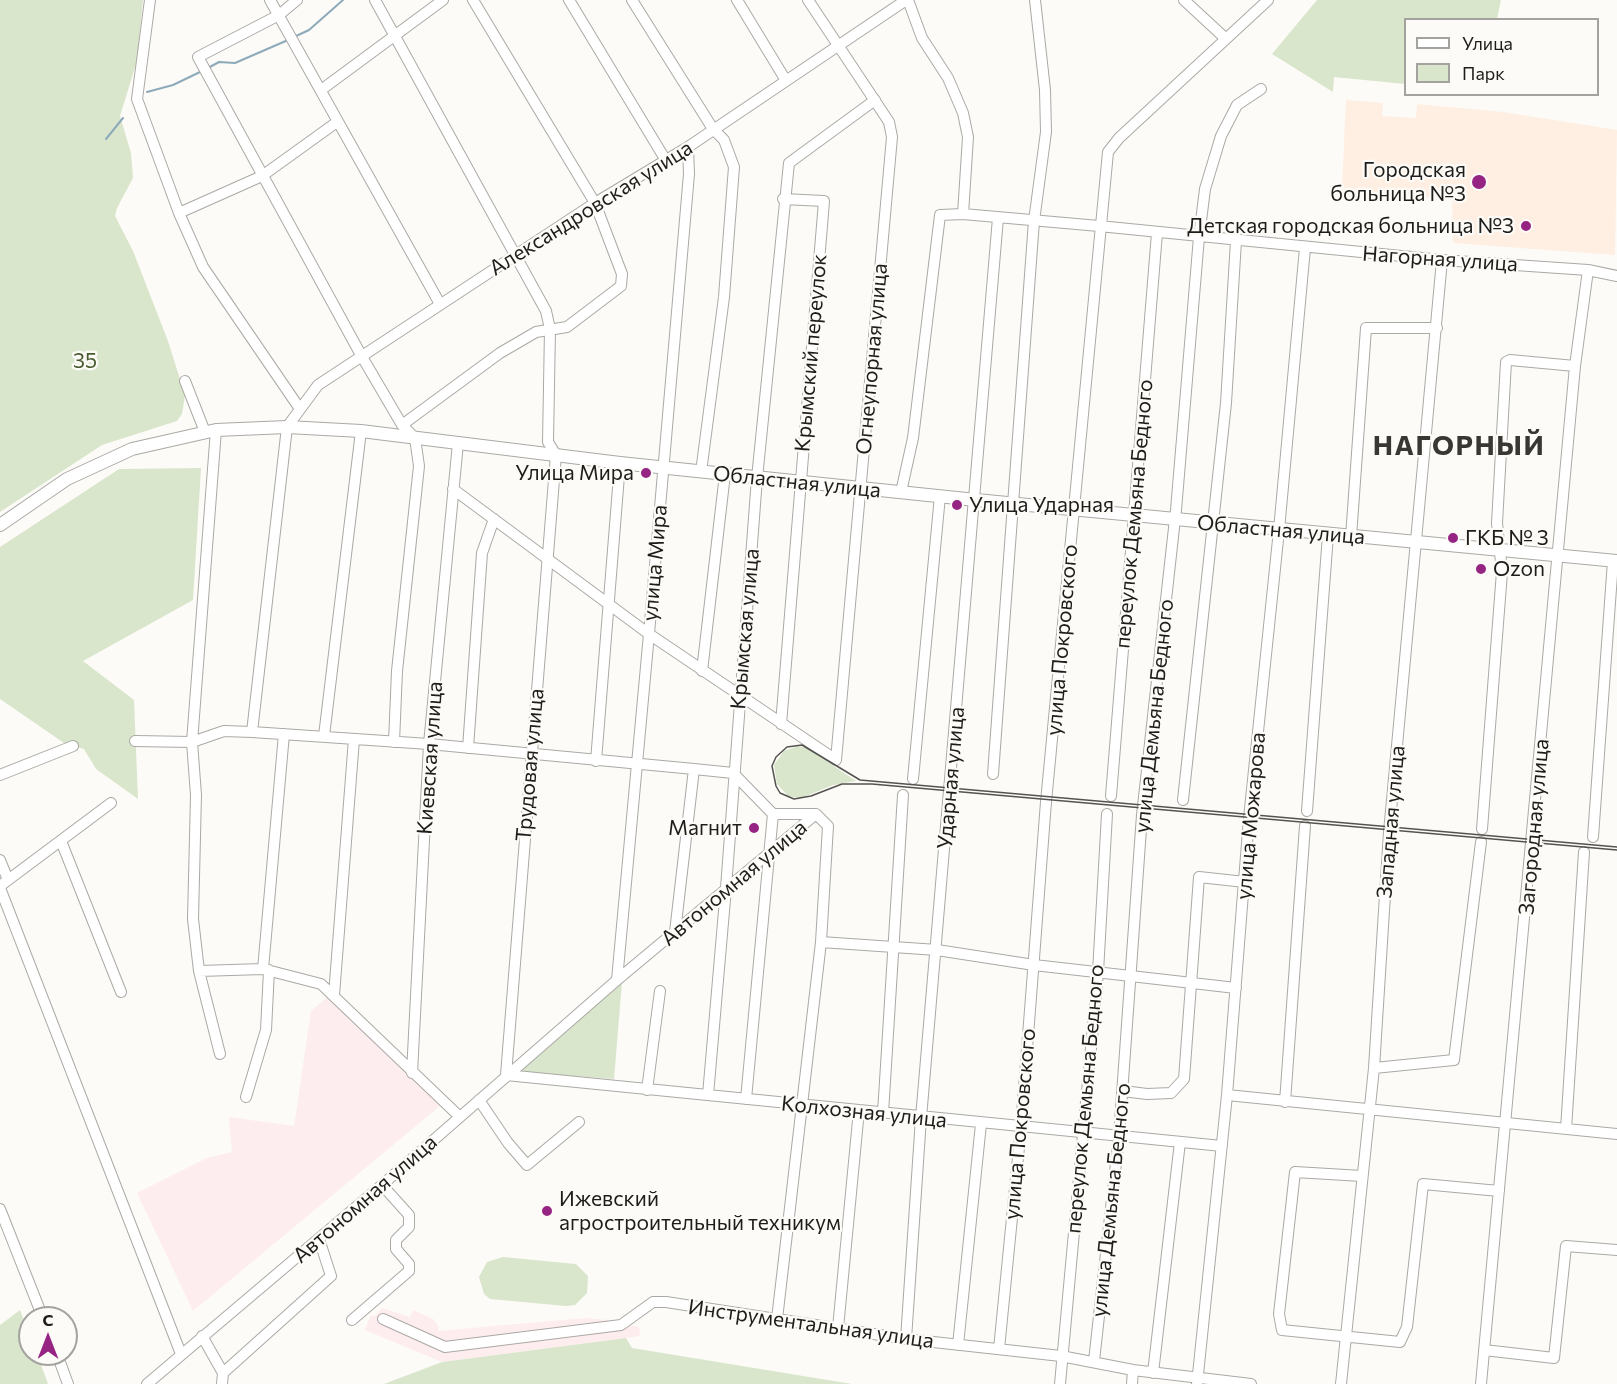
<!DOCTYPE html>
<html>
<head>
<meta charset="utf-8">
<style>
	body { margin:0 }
	#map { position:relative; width:1617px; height:1384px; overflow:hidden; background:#fdfbf7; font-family:Commissioner,sans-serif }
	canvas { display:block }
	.legend { position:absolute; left:1404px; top:18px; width:195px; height:78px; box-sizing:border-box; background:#fdfbf7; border:2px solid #a4a29f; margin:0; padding:8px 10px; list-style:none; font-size:18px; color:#1e1d1b }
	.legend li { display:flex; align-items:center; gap:12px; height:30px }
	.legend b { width:30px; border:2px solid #a4a29f }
	.north { position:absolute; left:18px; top:1306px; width:60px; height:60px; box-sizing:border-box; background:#fdfbf7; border:2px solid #a4a29f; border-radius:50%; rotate:0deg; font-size:16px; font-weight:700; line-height:24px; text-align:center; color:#1e1d1b }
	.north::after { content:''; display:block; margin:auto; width:21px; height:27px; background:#962483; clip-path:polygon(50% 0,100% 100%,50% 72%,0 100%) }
</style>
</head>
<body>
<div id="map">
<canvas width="1617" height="1384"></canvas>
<ul class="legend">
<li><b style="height:8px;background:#fff"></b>Улица</li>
<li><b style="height:16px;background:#d9e6cc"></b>Парк</li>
</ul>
<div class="north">С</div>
</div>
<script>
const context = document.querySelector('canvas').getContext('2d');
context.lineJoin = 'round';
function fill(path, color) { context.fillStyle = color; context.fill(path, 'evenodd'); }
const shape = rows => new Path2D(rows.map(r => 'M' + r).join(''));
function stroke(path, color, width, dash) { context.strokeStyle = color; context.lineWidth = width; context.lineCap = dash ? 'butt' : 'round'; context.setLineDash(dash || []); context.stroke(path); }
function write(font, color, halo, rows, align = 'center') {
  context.font = font + ' Commissioner,sans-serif'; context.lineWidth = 4.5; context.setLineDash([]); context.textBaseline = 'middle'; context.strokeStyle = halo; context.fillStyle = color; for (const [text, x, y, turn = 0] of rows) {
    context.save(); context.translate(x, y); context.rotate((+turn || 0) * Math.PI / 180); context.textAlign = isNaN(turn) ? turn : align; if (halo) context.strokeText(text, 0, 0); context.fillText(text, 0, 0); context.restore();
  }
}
fill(shape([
	[331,994,440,1106,193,1311,137,1193,207,1158,232,1152,229,1117,294,1126,311,1011],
	[382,1308,410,1317,413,1310,433,1319,439,1327,438,1331,585,1318,607,1320,639,1327,640,1336,442,1362,365,1330,371,1315,375,1316]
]), '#feedee');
fill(shape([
	[1346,100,1383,103,1382,116,1416,118,1417,104,1503,112,1617,130,1615,255,1453,243,1452,200,1342,189]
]), '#ffeee2');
fill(shape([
	[0,0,143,0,137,61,120,116,131,153,133,178,117,208,115,216,133,251,168,341,185,395,182,414,177,421,102,445,0,512],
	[1317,0,1501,0,1497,19,1406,20,1405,84,1334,77,1333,92,1272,54],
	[201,468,193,600,83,661,134,700,138,799,96,769,84,749,64,743,0,699,0,547,119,469],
	[798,746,807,748,856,781,833,785,801,798,788,796,777,784,774,765,784,751],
	[622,982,614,1079,520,1072],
	[503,1257,576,1264,588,1276,587,1293,575,1305,566,1306,490,1299,484,1294,479,1277,487,1262],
	[20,1310,30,1336,30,1354,37,1354,48,1384,0,1384,0,1325],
	[626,1338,632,1348,852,1384,384,1384,442,1362]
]), '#d9e6cc');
stroke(shape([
	[294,37,309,30,343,0],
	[208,68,219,62,235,63,288,40],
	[147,92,173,85,200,72],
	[106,139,123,118]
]), '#8daabb', 2);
const minor = shape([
	[150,0,137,99,179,213,203,267,300,409],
	[270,0,440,304],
	[297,0,279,15,198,57,361,355,402,425,415,438,419,466,397,671,394,742],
	[375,0,546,311,550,329,548,442,556,455,506,1075],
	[569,0,665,159],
	[632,0,713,129,724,140,734,167,724,297,701,472],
	[737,0,785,79],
	[908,0,922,38,948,78,963,113,968,137,963,214],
	[1184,0,1225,38],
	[321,90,443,0],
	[179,213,262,176,337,122],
	[185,381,205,432],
	[402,425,500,353,536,332,567,327,621,286,622,274,595,203,473,0],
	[216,430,192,742,196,795,193,919,199,971,220,1054],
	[453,489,649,634,836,760,892,137,889,122,808,0],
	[901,492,913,438,940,215,963,214,1099,226,1442,260,1588,270,1617,276],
	[1351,537,1366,328,1437,328],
	[702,671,725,474],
	[781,724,824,201,783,199],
	[252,732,287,427,318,385,595,203,688,147,906,0],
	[324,736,361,431],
	[135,741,192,742,224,731,252,732,429,744,694,769,733,773,773,814,816,814],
	[468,748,482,553,494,519],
	[596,761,620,463],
	[993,774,1034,221,1046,132,1045,90,1035,0],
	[0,775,73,746],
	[913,779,940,496],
	[1111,796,1157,233],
	[1183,800,1226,403,1236,241],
	[1307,811,1328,535],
	[1482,829,1502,572,1497,523,1506,362,1510,360,1575,366],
	[1593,837,1613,561],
	[61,841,121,992],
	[0,860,8,880],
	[0,886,111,803],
	[0,888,181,1354],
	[675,932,694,769],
	[821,942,937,950,1034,965,1236,988],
	[263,969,284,734],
	[199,971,263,969,321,984,460,1117],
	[617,980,649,634,689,174,688,147],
	[334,995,354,739],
	[1374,1068,1454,1060,1481,842],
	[412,1073,429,744,458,443],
	[506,1075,1222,1146],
	[647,1090,660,991],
	[1123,1091,1147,1094,1171,1093,1184,1079,1199,877,1245,882],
	[708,1095,726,888,757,478,789,163,875,100],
	[1227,1095,1617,1134],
	[246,1097,266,1030,269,970],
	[746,1099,773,814],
	[479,1100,508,1143,527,1165,579,1122],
	[1285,1102,1305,826],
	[883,1113,903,795],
	[1566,1129,1584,852],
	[1362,1176,1295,1172,1279,1314,1282,1330,1400,1342,1407,1327,1423,1184,1499,1191],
	[0,1209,43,1318],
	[383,1319,445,1347,621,1325,653,1302,666,1302,906,1339,1061,1356,1133,1370,1251,1384],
	[777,1319,821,942,828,826,816,814],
	[352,1320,409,1271,409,1264,396,1249,396,1240,409,1227,409,1215,382,1185],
	[838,1328,859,1110],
	[202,1336,223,1373,222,1384],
	[906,1339,921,1118,998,218],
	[958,1345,981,1124],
	[999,1349,1021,1127,1046,802,1108,152,1119,138,1268,0],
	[1484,1350,1554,1358,1566,1246,1617,1250],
	[57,1354,68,1384],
	[1094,1361,1119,1136,1142,815,1176,510,1199,237,1205,189,1221,136,1237,105,1261,89],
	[223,1373,331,1276,319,1239],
	[1153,1373,1180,1142],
	[147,1384,382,1185,617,980,816,814],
	[1060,1384,1098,972,1107,814],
	[1132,1384,1133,1370],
	[1197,1384,1227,1095,1249,818,1279,530,1305,248],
	[1341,1384,1374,1068,1389,832,1442,260],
	[1481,1384,1575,366,1588,270]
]);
const major = shape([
	[0,525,67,479,132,449,216,430,287,427,361,431,620,463,976,500,1617,561]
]);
stroke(minor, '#aba9a5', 12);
stroke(major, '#aba9a5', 14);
stroke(minor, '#fff', 10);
stroke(major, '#fff', 12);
stroke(shape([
	[1617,847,860,780,802,745,787,747,776,757,772,766,776,786,780,793,794,799,811,796,842,784,872,784,1617,850]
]), '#545350', 1.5);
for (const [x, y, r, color] of [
	[1479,182,8,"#962483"],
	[1526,226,6,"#962483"],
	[646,473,6,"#962483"],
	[957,505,6,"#962483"],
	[1453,538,6,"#962483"],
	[1481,569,6,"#962483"],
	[754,828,6,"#962483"],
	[547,1211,6,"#962483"]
]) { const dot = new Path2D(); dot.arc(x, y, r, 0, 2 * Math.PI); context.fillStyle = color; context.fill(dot); stroke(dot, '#fdfbf7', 2); }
write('21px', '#1e1d1b', '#fdfbf7', [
	["Городская",1466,170],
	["больница №3",1466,194],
	["Детская городская больница №3",1514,226],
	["Улица Мира",634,473],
	["Улица Ударная",969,505,"left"],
	["ГКБ № 3",1465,538,"left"],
	["Ozon",1493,569,"left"],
	["Магнит",742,828],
	["Ижевский",559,1199,"left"],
	["агростроительный техникум",559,1223,"left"]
], 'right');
write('21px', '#1e1d1b', '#fdfbf7', [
	["Александровская улица",591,208,-32],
	["Нагорная улица",1440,259,4],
	["Крымский переулок",811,353,-85],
	["Огнеупорная улица",872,359,-85],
	["Областная улица",797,482,6],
	["переулок Демьяна Бедного",1134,514,-85],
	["Областная улица",1281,530,5],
	["улица Мира",655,563,-85],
	["Крымская улица",745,629,-85],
	["улица Покровского",1062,640,-85],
	["улица Демьяна Бедного",1154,716,-84],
	["Киевская улица",430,758,-86],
	["Трудовая улица",530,765,-85],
	["Ударная улица",951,778,-85],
	["улица Можарова",1251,816,-85],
	["Западная улица",1391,822,-85],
	["Загородная улица",1534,827,-85],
	["Автономная улица",734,883,-40],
	["переулок Демьяна Бедного",1085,1099,-85],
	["Колхозная улица",864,1112,6],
	["улица Покровского",1020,1124,-85],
	["Автономная улица",365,1199,-41],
	["улица Демьяна Бедного",1111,1200,-84],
	["Инструментальная улица",811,1324,8]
]);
write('21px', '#485c30', '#fdfbf7', [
	["35",85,361]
]);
context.letterSpacing = '1.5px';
write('bold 27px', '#393734', '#fdfbf7', [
	["НАГОРНЫЙ",1459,446]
]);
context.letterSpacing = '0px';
</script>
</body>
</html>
